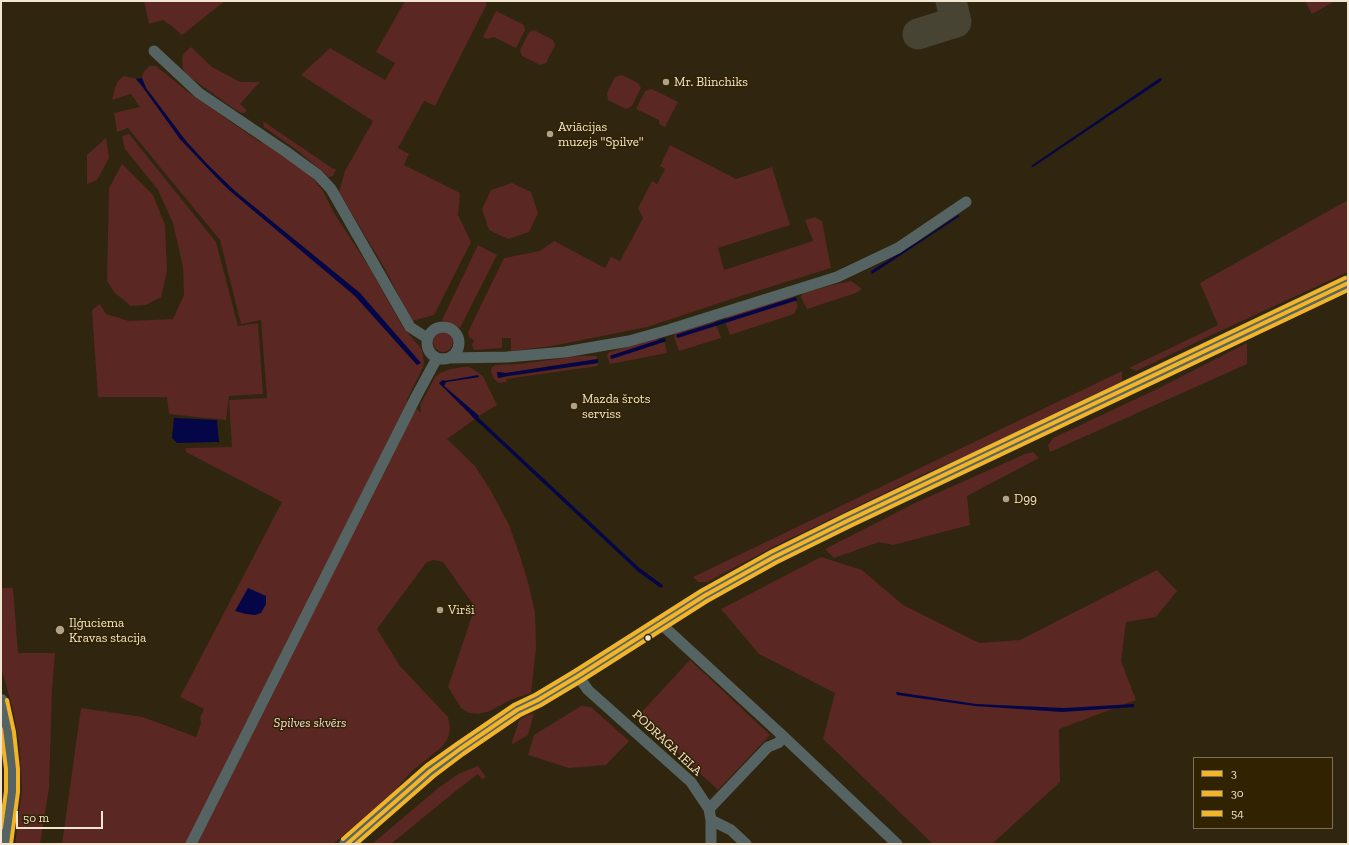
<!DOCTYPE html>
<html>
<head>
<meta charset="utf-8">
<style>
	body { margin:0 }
	#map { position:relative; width:1349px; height:845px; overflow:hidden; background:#30250e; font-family:"Zilla Slab",serif }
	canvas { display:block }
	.frame { position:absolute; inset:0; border:2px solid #f2e6d0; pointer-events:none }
	.legend { position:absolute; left:1193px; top:757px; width:140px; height:72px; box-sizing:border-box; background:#312202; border:1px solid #7e7054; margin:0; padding:5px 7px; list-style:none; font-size:12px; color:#f2e6d0 }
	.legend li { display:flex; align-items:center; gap:8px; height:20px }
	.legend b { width:20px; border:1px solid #7e7054 }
	.scale { position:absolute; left:16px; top:811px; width:87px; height:18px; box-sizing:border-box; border:2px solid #f2e6d0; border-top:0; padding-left:5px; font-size:12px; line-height:14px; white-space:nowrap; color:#f2e6d0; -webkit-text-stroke:3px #312202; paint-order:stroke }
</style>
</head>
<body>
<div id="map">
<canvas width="1349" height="845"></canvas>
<div class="frame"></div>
<ul class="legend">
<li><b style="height:5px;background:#f4b427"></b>3</li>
<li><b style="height:5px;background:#f4b427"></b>30</li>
<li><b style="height:5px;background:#f4b427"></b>54</li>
</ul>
<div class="scale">50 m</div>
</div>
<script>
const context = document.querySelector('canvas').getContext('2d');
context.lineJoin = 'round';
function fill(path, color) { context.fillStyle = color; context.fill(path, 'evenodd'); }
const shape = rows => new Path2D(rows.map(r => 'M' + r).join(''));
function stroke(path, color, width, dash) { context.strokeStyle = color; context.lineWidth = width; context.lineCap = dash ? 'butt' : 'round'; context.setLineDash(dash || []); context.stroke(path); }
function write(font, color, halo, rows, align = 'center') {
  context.font = font + ' "Zilla Slab",serif'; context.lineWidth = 3; context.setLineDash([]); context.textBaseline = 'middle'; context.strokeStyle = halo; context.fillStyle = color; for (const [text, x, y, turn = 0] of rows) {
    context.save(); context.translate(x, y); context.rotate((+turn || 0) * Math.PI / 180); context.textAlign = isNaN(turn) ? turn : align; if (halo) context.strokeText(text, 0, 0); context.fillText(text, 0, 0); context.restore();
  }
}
fill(shape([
	[144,1,225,1,182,35,173,27,163,20,149,24],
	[405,1,484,1,487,4,435,106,424,101,398,148,409,154,404,165,460,193,458,215,471,242,434,315,412,321,385,269,339,192,345,171,373,121,301,75,330,48,385,80,395,63,376,52],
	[1305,1,1335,1,1312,14],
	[496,11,524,25,525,30,516,48,494,37,487,39,483,37],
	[534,30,553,40,555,45,546,63,540,65,522,56,520,50,529,32],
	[191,47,212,67,240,82,260,82,240,104,247,110,245,113,241,113,230,106,187,75,183,69,182,58,184,53],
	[150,66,156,66,188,92,241,129,260,142,268,144,298,165,313,178,323,191,334,213,369,267,403,327,422,350,424,362,423,367,407,400,421,413,420,405,435,377,440,373,451,369,463,367,470,367,483,376,497,405,479,416,444,386,446,382,479,377,444,381,443,380,439,383,475,419,447,439,475,466,491,491,509,525,519,553,528,582,535,612,536,648,531,693,510,700,490,711,479,714,469,713,461,708,448,687,475,607,443,562,433,560,426,563,377,629,400,666,448,717,450,729,448,738,442,747,412,771,391,795,333,844,62,844,81,708,143,717,196,737,201,723,200,718,204,709,180,697,282,502,186,452,186,448,232,447,229,400,267,398,261,320,241,324,220,240,128,128,117,132,114,113,140,107,131,94,112,100,115,88,118,81,124,76,136,79,142,86,180,139,217,178,229,190,355,296,417,365,360,293,236,192,209,166,186,141,146,88,142,78,144,71],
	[622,75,638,83,641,88,632,106,626,109,608,100,607,93,615,77],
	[652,89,678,102,665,127,659,124,659,120,636,109,645,91],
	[263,121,332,168,336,169,333,176,329,177,298,151,264,127],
	[129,134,216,242,238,326,258,323,263,394,229,396,226,420,169,414,167,397,98,397,92,310,100,304,106,314,129,321,173,319,184,295,183,267,173,223,158,190,125,149,122,136],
	[106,138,109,158,97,180,87,184,87,155],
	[670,145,736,179,772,167,790,225,718,248,724,270,813,241,805,220,815,217,822,221,831,268,728,300,647,327,552,346,511,351,511,338,502,338,502,348,474,350,472,345,474,341,469,337,468,332,504,258,540,251,554,241,605,268,611,257,620,261,643,218,638,208,652,181,657,184,665,169,660,166],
	[122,164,153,195,165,225,167,271,161,297,146,305,131,306,115,293,107,281,109,188],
	[512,183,531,192,538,213,529,232,508,239,489,230,482,209,491,190],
	[1348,200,1348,272,1216,333,1136,371,1129,368,1218,325,1200,283],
	[478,245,497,255,460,328,442,320],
	[851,281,862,289,856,293,807,309,801,297,803,293,837,284],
	[793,295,798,306,794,314,730,335,725,321,727,316],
	[715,321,721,338,679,351,674,337,675,332],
	'433 342a10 10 0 1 1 20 0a10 10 0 1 1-20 0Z',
	[656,338,664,340,667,353,610,364,607,355,609,352],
	[1247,343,1247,364,1050,452,1048,445,1053,438,1157,389],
	[579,356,596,356,598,359,506,373,497,372,498,378,598,363,598,366,506,379,507,382,499,383,494,379,491,372,492,367,496,365,520,364],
	[1122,371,1122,381,976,451,924,474,785,541,707,582,698,582,693,577],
	[1033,452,1039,458,967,496,970,525,893,545,879,542,834,558,825,549,917,502,1025,454],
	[821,557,862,570,903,605,979,643,1020,640,1157,570,1177,591,1156,617,1126,622,1121,661,1136,700,1059,729,1060,782,992,844,933,844,823,739,835,693,759,654,721,609],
	[1,588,13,588,18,653,55,653,52,690,49,788,40,844,15,844,22,790,21,768,19,743,13,710,1,667],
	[690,660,770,735,718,790,638,716],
	[581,706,591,707,629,741,606,765,569,768,528,755,534,735],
	[534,713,528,735,511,745,519,721,523,717],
	[478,766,486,777,482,779,478,774,457,790,391,844,372,844,437,789,458,774]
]), '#5a2723');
fill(shape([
	[142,78,146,88,186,141,209,166,236,192,360,293,421,363,417,365,355,296,229,190,217,178,180,139,142,86,136,79],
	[1160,78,1162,79,1161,81,1033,167,1031,166],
	[958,215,960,216,872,274,871,271,921,240],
	[598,359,598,363,507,376,498,378,497,372,506,373],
	[478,375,479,377,446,382,444,386,479,416,475,419,439,383,443,380,445,381],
	[174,418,217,420,219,443,217,442,177,443,172,438],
	[248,588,266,596,266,604,261,613,255,615,246,614,235,611],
	[896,692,976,704,1064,708,1134,704,1134,707,1062,712,975,706,897,695]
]), '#040648');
stroke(shape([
	[678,336,795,299],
	[612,357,664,340],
	[473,415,639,570,661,586]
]), '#040648', 3.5);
stroke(shape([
	[918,34,956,22,951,1]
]), '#484434', 31);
stroke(shape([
	[154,51,199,93,285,151,318,175,331,189,410,327,427,338],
	'427 343a16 16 0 1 1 32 0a16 16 0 1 1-32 0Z',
	[449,358,507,357,565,352,629,341,668,330,837,277,898,248,966,202],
	[660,623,784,737,897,844],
	[578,676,588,690,691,782,709,809,711,820,711,844],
	[709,809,768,747,778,743,784,737],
	[711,820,731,830,746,844],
	[191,844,417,395,437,358]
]), '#556462', 11);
stroke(shape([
	[1,701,8,733,12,769,12,791,5,844]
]), '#556462', 14);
stroke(shape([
	[347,844,430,771,460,749,517,710,538,700,578,676,704,596,774,557,847,521,1348,283]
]), '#566560', 16);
stroke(shape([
	[347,844,430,771,460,749,517,710,538,700,578,676,704,596,774,557,847,521,1348,283]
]), '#f4b427', 4);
stroke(shape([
	[1,729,6,769,6,791,1,828],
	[356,844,434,776,463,754,520,715,541,705,581,681,707,601,777,562,850,526,1348,290]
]), '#f4b427', 4);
stroke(shape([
	[7,700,14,732,18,769,18,792,11,844],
	[343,839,426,766,457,744,514,705,535,695,575,671,701,591,771,552,844,516,1345,278]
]), '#f4b427', 4);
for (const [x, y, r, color] of [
	[666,82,4,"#aea28c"],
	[550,134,4,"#aea28c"],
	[574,406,4,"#aea28c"],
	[1006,499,4,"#aea28c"],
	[440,610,4,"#aea28c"],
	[60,630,5,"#aea28c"],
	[648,638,3.5,"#f2e6d0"]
]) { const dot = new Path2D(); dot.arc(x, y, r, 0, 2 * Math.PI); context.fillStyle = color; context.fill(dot); stroke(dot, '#312202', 1.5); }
write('13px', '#f2e6d0', '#312202', [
	["Mr. Blinchiks",674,82],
	["Aviācijas",558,127],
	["muzejs \"Spilve\"",558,142],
	["Mazda šrots",582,399],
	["serviss",582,414],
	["D99",1014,499],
	["Virši",448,610],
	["Iļģuciema",69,623],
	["Kravas stacija",69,638]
], 'left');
write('italic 13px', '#f6dad7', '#312202', [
	["Spilves skvērs",310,723]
]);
write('13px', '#f2e6d0', '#312202', [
	["PODRAGA IELA",667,743,43]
]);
</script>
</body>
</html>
